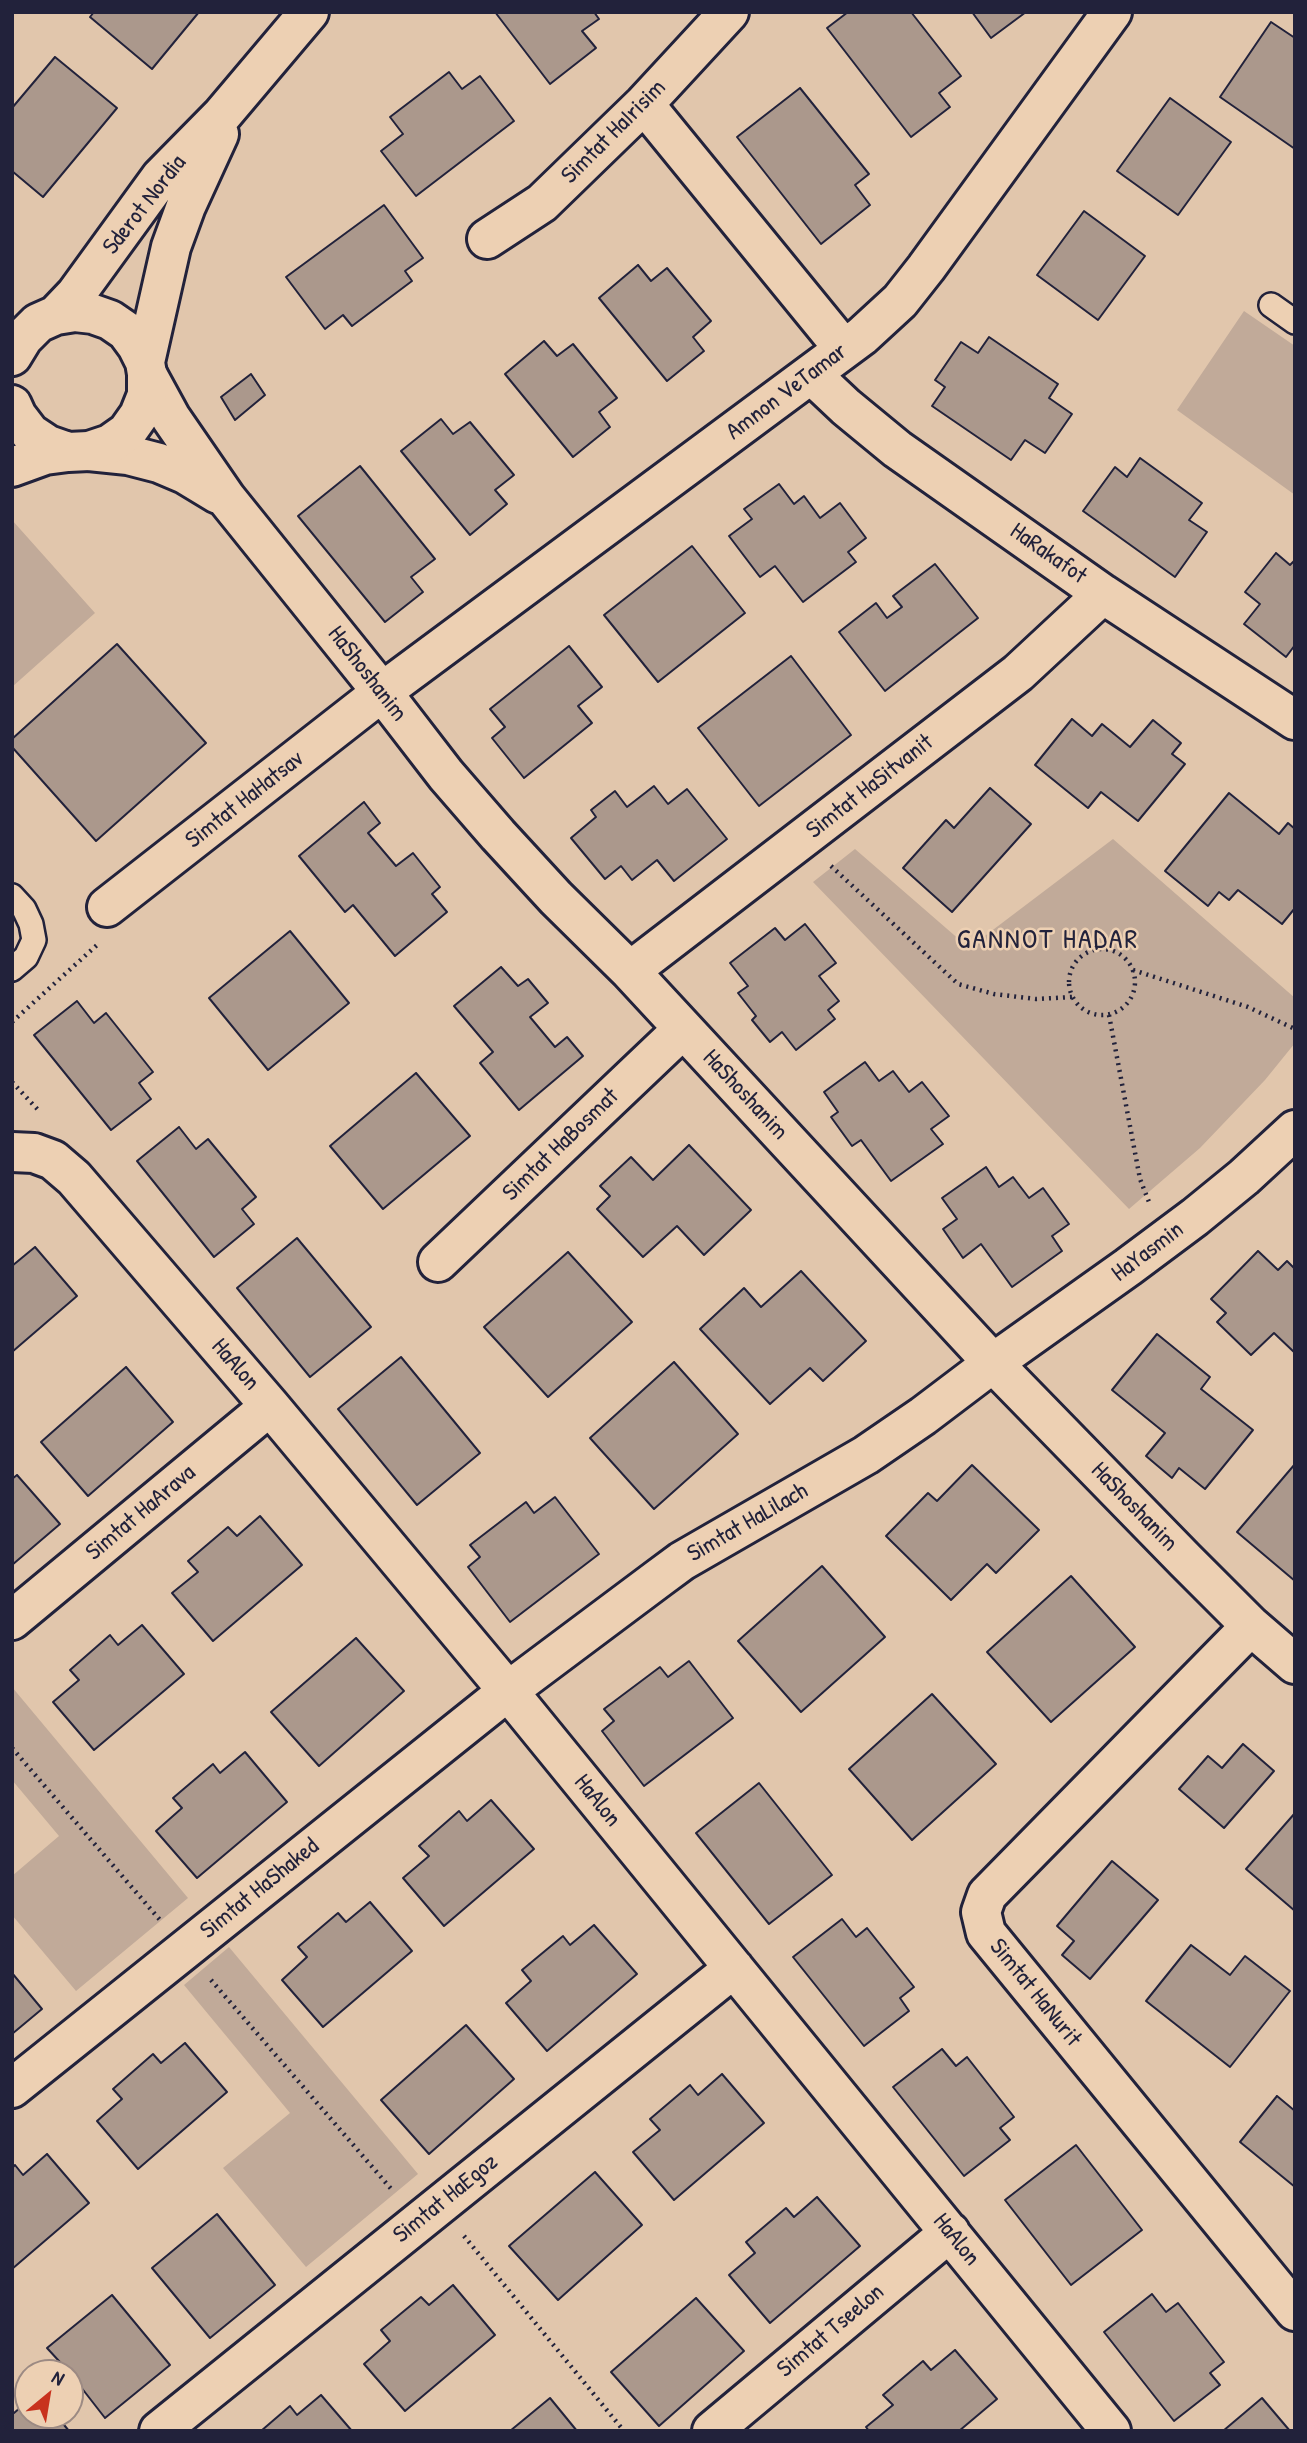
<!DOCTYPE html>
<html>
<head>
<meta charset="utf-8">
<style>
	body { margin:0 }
	#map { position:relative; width:1307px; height:2443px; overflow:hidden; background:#e1c6ac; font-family:"Patrick Hand",sans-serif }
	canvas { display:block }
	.frame { position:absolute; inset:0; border:14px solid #22223b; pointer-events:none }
	.north { position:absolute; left:14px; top:2359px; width:70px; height:70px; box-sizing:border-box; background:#edd0b3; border:2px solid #9c8a83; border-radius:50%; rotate:30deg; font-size:19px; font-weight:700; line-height:28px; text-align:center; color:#22223b }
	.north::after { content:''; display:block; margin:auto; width:24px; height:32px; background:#c8321e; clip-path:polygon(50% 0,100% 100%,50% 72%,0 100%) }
</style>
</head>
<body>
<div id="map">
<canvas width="1307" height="2443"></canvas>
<div class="frame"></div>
<div class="north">N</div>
</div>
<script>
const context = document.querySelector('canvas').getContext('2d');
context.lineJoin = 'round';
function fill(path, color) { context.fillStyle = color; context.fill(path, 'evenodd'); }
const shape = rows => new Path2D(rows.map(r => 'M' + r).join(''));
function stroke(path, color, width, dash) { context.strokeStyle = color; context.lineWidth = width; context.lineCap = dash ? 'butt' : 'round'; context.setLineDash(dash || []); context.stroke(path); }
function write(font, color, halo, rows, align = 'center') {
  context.font = font + ' "Patrick Hand",sans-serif'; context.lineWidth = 5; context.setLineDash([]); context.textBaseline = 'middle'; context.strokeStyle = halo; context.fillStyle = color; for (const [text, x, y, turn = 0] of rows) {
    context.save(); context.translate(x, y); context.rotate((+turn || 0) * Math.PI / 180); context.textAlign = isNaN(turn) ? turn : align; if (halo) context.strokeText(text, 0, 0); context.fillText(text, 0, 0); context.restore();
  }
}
fill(shape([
	[1244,311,1295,346,1295,495,1177,410],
	[12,520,95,613,12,687],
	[1113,839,1295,998,1295,1043,1265,1080,1200,1148,1129,1209,813,882,855,849,969,948],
	[12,1687,188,1898,76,1991,12,1915,12,1876,59,1836,12,1780],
	[229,1947,418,2174,306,2267,223,2168,290,2113,184,1985]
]), '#c1aa99');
const building = shape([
	[94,12,199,12,152,69,90,17,94,12],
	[495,12,594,12,599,19,582,31,596,48,550,84,495,12],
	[848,12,911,12,961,76,939,93,950,107,911,137,827,28,848,12],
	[972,12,1026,12,991,38,972,12],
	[1271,22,1295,38,1295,149,1220,97,1271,22],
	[55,57,117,108,43,197,12,171,12,108,55,57],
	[449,72,462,89,480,76,514,121,416,196,381,151,403,134,390,117,449,72],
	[800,88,869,174,855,185,870,205,821,244,737,137,800,88],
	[1170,98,1231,142,1178,215,1117,171,1170,98],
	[384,205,423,258,405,271,412,281,352,326,343,315,325,329,286,277,384,205],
	[1084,211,1145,256,1098,320,1037,275,1084,211],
	[638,265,651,281,667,268,711,321,693,337,704,351,667,381,599,298,638,265],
	[989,337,1058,384,1049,398,1072,414,1045,453,1025,440,1011,460,932,406,945,387,935,380,961,342,978,353,989,337],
	[544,341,557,356,573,344,617,398,599,412,610,427,573,457,505,374,544,341],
	[251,374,265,395,235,420,221,397,251,374],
	[441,419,453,434,470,422,514,475,495,490,507,504,470,535,401,451,441,419],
	[1140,458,1202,503,1189,520,1207,532,1175,577,1083,511,1115,467,1127,477,1140,458],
	[360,466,435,559,411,577,423,592,385,622,298,516,360,466],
	[779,484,794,504,804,496,820,518,840,503,866,538,848,552,856,562,803,602,775,566,760,577,729,536,752,519,744,509,779,484],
	[692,546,745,613,658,682,604,615,692,546],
	[1276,553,1290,565,1295,560,1295,645,1286,657,1244,624,1260,604,1245,592,1276,553],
	[935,564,978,618,885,691,839,632,876,603,887,618,902,607,893,596,935,564],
	[117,644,206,743,96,841,12,747,12,739,117,644],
	[569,646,602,687,578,706,592,723,524,778,492,738,505,727,490,709,569,646],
	[791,656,851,735,759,806,698,728,791,656],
	[1072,719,1092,736,1102,724,1130,747,1153,720,1181,743,1172,754,1185,764,1138,821,1101,792,1088,808,1035,765,1072,719],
	[654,786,668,804,687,789,727,839,674,881,657,860,632,880,621,866,605,879,571,838,596,817,591,810,615,791,627,807,654,786],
	[990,788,1031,824,952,912,903,868,946,820,954,828,990,788],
	[1229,793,1279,834,1288,823,1295,829,1295,908,1282,924,1238,890,1229,900,1219,892,1208,906,1165,871,1229,793],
	[364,802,380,823,368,833,396,866,413,853,440,887,432,894,447,912,395,956,353,905,345,912,299,856,364,802],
	[805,924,836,963,819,976,839,1001,828,1010,835,1019,796,1050,782,1032,770,1042,752,1020,756,1016,738,993,748,986,730,963,775,928,785,940,805,924],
	[290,931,349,1003,268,1070,209,998,290,931],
	[501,967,518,986,528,979,548,1003,530,1017,555,1047,567,1037,583,1056,519,1110,480,1063,493,1052,454,1006,501,967],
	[77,1001,94,1023,106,1013,153,1072,139,1083,151,1099,111,1130,34,1035,77,1001],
	[865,1062,879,1081,893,1071,909,1092,922,1082,949,1116,931,1129,943,1144,891,1181,861,1140,852,1146,831,1117,838,1112,824,1092,865,1062],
	[416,1073,470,1136,383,1209,330,1146,416,1073],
	[179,1127,196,1149,208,1139,256,1197,242,1209,254,1224,214,1257,137,1161,179,1127],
	[689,1145,751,1210,704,1255,677,1226,643,1257,597,1209,610,1196,600,1186,631,1157,653,1180,689,1145],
	[986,1167,999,1187,1013,1177,1029,1198,1043,1188,1069,1224,1052,1236,1062,1251,1012,1287,981,1244,963,1258,943,1229,957,1219,942,1198,986,1167],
	[297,1238,371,1327,310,1377,237,1288,297,1238],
	[35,1247,77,1296,12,1352,12,1266,35,1247],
	[1258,1251,1278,1270,1287,1261,1295,1269,1295,1353,1274,1333,1251,1355,1217,1322,1226,1313,1211,1299,1258,1251],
	[568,1252,632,1322,548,1397,484,1327,568,1252],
	[801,1271,866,1341,823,1381,810,1368,770,1404,700,1329,744,1288,761,1307,801,1271],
	[1157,1334,1210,1377,1201,1389,1253,1430,1205,1489,1179,1468,1172,1478,1146,1456,1165,1433,1112,1390,1157,1334],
	[401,1357,480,1453,417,1505,338,1409,401,1357],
	[674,1362,738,1434,654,1509,590,1438,674,1362],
	[126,1367,173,1422,88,1496,41,1442,126,1367],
	[1295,1464,1295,1581,1237,1532,1295,1464],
	[972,1465,1039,1530,996,1573,987,1564,951,1600,886,1536,928,1493,937,1501,972,1465],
	[17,1475,60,1524,12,1565,12,1479,17,1475],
	[555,1497,599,1554,510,1622,468,1567,480,1557,470,1545,526,1502,534,1513,555,1497],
	[260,1516,302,1565,213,1641,172,1593,198,1572,188,1561,228,1527,237,1536,260,1516],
	[822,1566,885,1637,801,1712,738,1641,822,1566],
	[1071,1576,1135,1647,1051,1722,987,1652,1071,1576],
	[142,1625,184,1674,94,1750,53,1702,79,1680,70,1670,110,1635,118,1645,142,1625],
	[356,1638,404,1691,319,1766,271,1712,356,1638],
	[689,1661,733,1718,644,1786,602,1731,614,1721,604,1709,660,1667,668,1677,689,1661],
	[932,1694,996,1764,912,1840,849,1769,932,1694],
	[1243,1744,1274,1771,1224,1828,1179,1789,1208,1756,1222,1768,1243,1744],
	[245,1752,287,1802,197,1878,156,1831,182,1808,173,1798,213,1764,220,1773,245,1752],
	[759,1783,832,1875,769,1924,696,1833,759,1783],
	[491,1800,534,1849,444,1926,403,1878,429,1856,419,1846,459,1811,467,1821,491,1800],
	[1295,1813,1295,1911,1246,1869,1295,1813],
	[1112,1861,1158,1900,1090,1979,1062,1955,1074,1941,1057,1926,1112,1861],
	[370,1902,412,1951,323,2027,282,1980,307,1957,298,1947,338,1913,346,1922,370,1902],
	[842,1919,856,1937,867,1928,914,1987,900,1998,909,2011,864,2046,793,1957,842,1919],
	[594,1925,637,1974,547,2051,506,2003,531,1981,522,1970,563,1936,570,1945,594,1925],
	[1191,1945,1230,1975,1245,1956,1290,1991,1230,2067,1146,2001,1191,1945],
	[12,1973,42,2009,12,2034,12,1973],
	[466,2025,514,2079,429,2154,381,2100,466,2025],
	[185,2043,227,2092,138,2169,97,2121,122,2099,113,2089,153,2054,161,2063,185,2043],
	[942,2049,956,2066,967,2057,1014,2117,1000,2128,1010,2140,964,2176,893,2087,942,2049],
	[722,2074,764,2123,674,2200,633,2152,660,2130,650,2119,690,2085,698,2095,722,2074],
	[1277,2096,1295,2111,1295,2187,1240,2142,1277,2096],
	[1076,2145,1142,2230,1071,2285,1005,2200,1076,2145],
	[47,2154,89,2203,12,2269,12,2168,15,2165,23,2175,47,2154],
	[595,2172,642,2225,558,2300,509,2246,595,2172],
	[817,2197,860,2246,770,2323,729,2275,755,2253,746,2242,786,2208,794,2217,817,2197],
	[217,2214,275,2285,210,2338,152,2268,217,2214],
	[453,2285,495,2335,405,2411,364,2364,390,2341,381,2330,421,2297,429,2305,453,2285],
	[1152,2294,1166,2312,1178,2303,1224,2362,1210,2373,1220,2385,1174,2421,1104,2332,1152,2294],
	[112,2295,170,2365,105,2418,70,2373,47,2348,112,2295],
	[696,2298,744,2351,659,2426,611,2372,696,2298],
	[955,2350,997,2399,959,2431,869,2431,866,2427,893,2405,883,2395,923,2361,931,2370,955,2350],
	[321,2395,352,2431,261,2431,290,2406,297,2415,321,2395],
	[550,2398,577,2431,510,2431,550,2398],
	[1262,2398,1290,2431,1223,2431,1262,2398],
	[28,2401,28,2415,56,2415,69,2431,12,2431,12,2412,14,2413,28,2401]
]);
fill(building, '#ab988c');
stroke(building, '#22223b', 2);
const lane = shape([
	[1271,305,1295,322],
	[12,896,24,909,31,924,34,940,26,957,12,969]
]);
const street = shape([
	[644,104,844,349],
	[487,239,542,203,644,104,729,12],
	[147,374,171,418,226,498,382,692,446,775,498,835,556,898,630,971,993,1363,1185,1560,1251,1626,1295,1664],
	[811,374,846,407,897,449,1103,594,1295,720],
	[89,451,128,455,159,463,185,474,218,494],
	[107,907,382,692,862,336,900,301,926,268,1112,12],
	[630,971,1018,673,1103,594],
	[12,1152,34,1153,53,1160,74,1178,270,1406,508,1691,1111,2431],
	[438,1262,683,1029],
	[12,1620,270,1406],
	[1251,1626,987,1895,981,1912,986,1933,1295,2311],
	[12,2088,508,1691,659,1578,682,1561,866,1455,923,1416,993,1363,1128,1267,1195,1217,1244,1177,1295,1130],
	[159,2431,734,1968],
	[712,2431,950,2232]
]);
const secondary = shape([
	[56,315,76,294,161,177,222,115,309,12],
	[12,356,23,338,38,323,56,315,75,312,93,314,110,320,126,331,137,346,145,362,147,374,147,395,139,415,127,432,110,444,89,451,68,452,48,445,30,433,17,416,12,405],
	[145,362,171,247,186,206,219,134],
	[12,467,45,455,68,452]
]);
stroke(lane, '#22223b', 28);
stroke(street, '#22223b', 44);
stroke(secondary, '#22223b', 44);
stroke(shape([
	[831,866,958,984,994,994,1036,999,1072,997],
	'1069 982a33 33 0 1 1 66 0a33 33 0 1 1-66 0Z',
	[1133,970,1248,1007,1295,1029],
	[1109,1015,1140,1179,1149,1202],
	[12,1022,97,945],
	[12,1082,40,1112],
	[12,1748,160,1920],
	[211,1980,393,2191],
	[464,2236,624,2431]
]), '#22223b', 4.5, [2, 5]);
stroke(lane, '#edd0b3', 23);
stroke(street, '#edd0b3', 38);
stroke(secondary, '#edd0b3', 38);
write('24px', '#22223b', '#edd0b3', [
	["Simtat HaIrisim",614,132,-45],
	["Sderot Nordia",145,205,-52],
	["Amnon VeTamar",787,392,-37],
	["HaRakafot",1048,554,35],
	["HaShoshanim",367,674,52],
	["Simtat HaSitvanit",870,787,-38],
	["Simtat HaHatsav",245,800,-38],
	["HaShoshanim",745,1095,47],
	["Simtat HaBosmat",561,1145,-44],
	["HaYasmin",1148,1252,-37],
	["HaAlon",235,1365,49],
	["HaShoshanim",1134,1507,46],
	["Simtat HaArava",141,1513,-40],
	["Simtat HaLilach",748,1523,-30],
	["HaAlon",597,1801,51],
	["Simtat HaShaked",260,1889,-39],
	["Simtat HaNurit",1035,1993,51],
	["Simtat HaEgoz",446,2199,-39],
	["HaAlon",956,2240,51],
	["Simtat Tseelon",831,2331,-40]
]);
context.letterSpacing = '2px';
write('28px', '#22223b', '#edd0b3', [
	["GANNOT HADAR",1048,941]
]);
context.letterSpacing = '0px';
</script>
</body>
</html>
